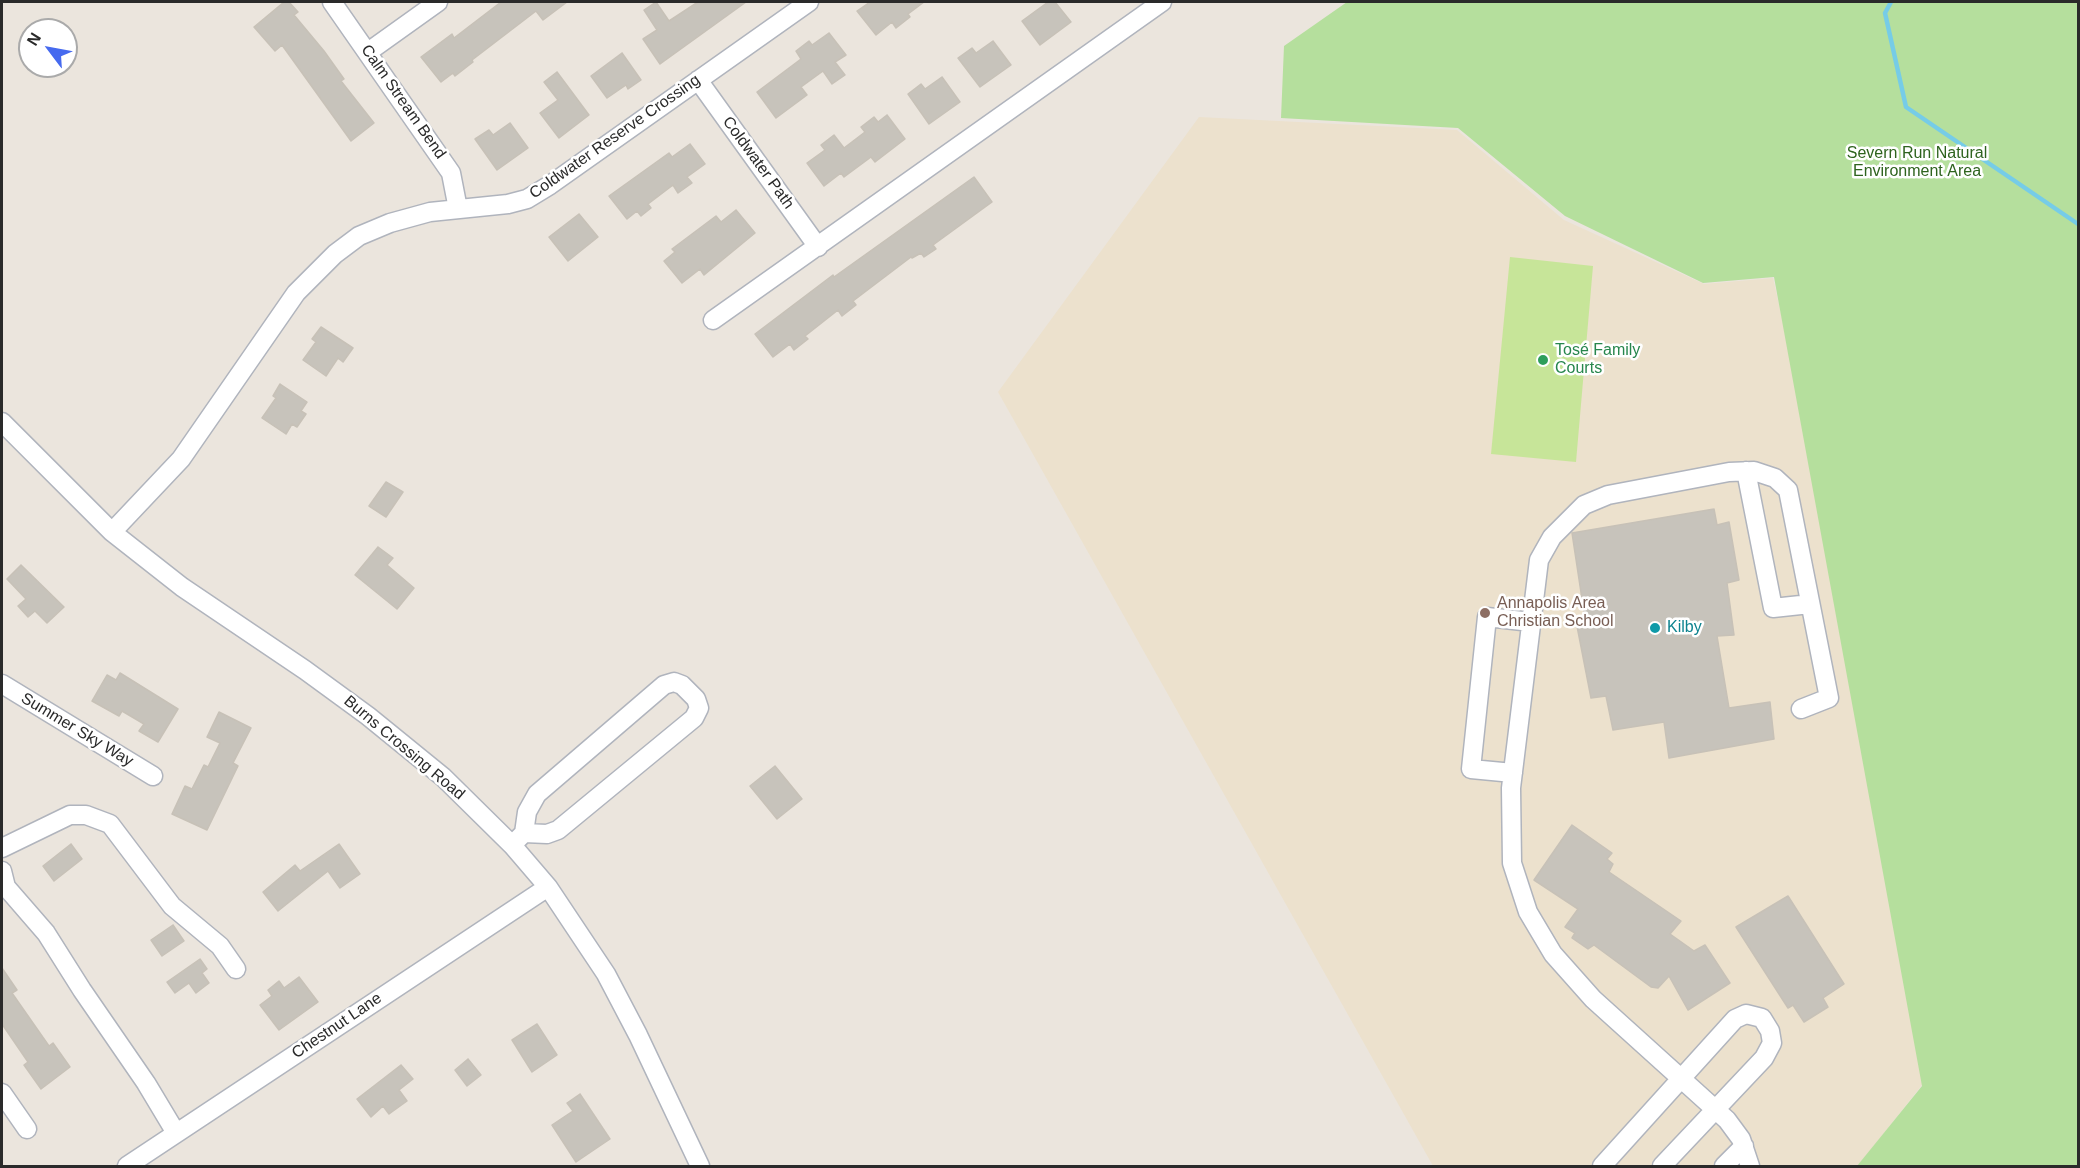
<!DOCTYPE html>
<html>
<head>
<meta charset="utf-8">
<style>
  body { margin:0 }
  #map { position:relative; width:2080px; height:1168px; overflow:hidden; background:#ebe5dd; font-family:Helvetica,sans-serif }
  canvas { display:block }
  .frame { position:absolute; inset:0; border:3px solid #2a2a2a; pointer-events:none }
  .north { position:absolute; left:18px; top:18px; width:60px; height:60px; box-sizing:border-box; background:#fff; border:2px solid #aaa; border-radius:50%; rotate:302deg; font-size:16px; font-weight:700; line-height:24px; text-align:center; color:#2a2a2a }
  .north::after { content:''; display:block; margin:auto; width:21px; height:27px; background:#466aef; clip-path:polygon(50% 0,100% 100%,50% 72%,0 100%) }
</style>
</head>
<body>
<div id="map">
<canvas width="2080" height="1168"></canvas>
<div class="frame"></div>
<div class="north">N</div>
</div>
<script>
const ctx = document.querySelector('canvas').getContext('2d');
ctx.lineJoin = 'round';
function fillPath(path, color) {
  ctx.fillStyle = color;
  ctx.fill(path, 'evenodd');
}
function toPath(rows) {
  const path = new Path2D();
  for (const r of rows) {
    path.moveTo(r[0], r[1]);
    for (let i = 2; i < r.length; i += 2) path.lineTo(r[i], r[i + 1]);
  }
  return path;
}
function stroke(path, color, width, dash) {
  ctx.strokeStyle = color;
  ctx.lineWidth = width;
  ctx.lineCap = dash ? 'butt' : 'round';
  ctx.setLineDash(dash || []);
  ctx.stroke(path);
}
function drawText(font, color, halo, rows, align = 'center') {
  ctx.font = font + ' Helvetica,sans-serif';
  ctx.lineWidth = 5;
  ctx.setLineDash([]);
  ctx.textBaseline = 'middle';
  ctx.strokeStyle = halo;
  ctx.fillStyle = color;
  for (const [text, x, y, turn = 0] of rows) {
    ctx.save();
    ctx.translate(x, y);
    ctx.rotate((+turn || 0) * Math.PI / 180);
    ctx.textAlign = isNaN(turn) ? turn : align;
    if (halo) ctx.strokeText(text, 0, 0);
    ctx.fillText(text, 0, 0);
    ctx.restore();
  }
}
const education = toPath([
  [1199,117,1457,130,1564,220,1704,284,1773,278,1948,1052,1858,1166,1433,1166,998,392]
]);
const green = toPath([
  [1347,2,2078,2,2078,1166,1857,1166,1922,1086,1774,277,1703,283,1565,216,1458,128,1281,118,1284,46]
]);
const pitch = toPath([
  [1510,257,1593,266,1576,462,1491,454]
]);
const stream = toPath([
  [1891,2,1885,13,1906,107,2078,224]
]);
const building = toPath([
  [284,2,289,2,298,12,294,15,324,51,344,79,341,81,374,123,351,141,282,45,275,51,254,27,284,2],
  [501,2,567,2,543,20,536,11,472,60,473,62,455,76,453,73,441,82,421,57,452,34,454,38,501,2],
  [656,2,669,21,698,2,746,2,660,64,643,39,657,30,644,10,656,2],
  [870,2,924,2,908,14,910,17,896,28,892,22,876,35,857,11,870,2],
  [1048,2,1055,2,1071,22,1040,45,1022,21,1048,2],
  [829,33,846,55,835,62,845,75,832,84,823,71,801,87,807,95,776,118,757,92,801,59,796,51,809,41,812,45,829,33],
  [993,41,1011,65,980,87,958,58,972,48,976,53,993,41],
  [622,53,641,80,628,89,626,85,607,98,591,76,622,53],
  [557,72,589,115,559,138,540,113,558,100,544,82,557,72],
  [942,77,960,102,929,124,908,94,921,84,925,89,942,77],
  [887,115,905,139,875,162,871,157,844,177,841,173,824,186,807,163,825,150,821,145,834,135,844,148,865,132,861,127,874,117,878,122,887,115],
  [510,123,528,148,497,170,475,139,489,130,493,135,510,123],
  [690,144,705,164,687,177,692,183,678,193,673,185,648,204,651,208,641,216,637,211,627,219,609,196,669,153,672,157,690,144],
  [974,177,992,202,933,245,936,249,924,257,921,253,912,258,911,257,853,301,856,305,842,316,838,310,805,336,808,339,794,350,790,344,773,357,755,334,833,275,834,277,974,177],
  [736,210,755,233,704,275,700,269,682,283,664,261,675,252,672,249,716,216,721,222,736,210],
  [579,214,598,237,568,261,549,237,579,214],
  [321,327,353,348,343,362,338,358,326,376,303,360,316,342,312,339,321,327],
  [280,384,307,402,301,411,306,414,297,427,292,424,286,434,262,418,276,398,273,396,280,384],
  [386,482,403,492,386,517,369,506,386,482],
  [1714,509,1717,525,1729,522,1739,580,1727,583,1734,635,1717,636,1729,708,1770,702,1774,739,1669,758,1664,722,1613,730,1606,696,1591,698,1576,621,1585,619,1572,533,1714,509],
  [378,547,393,558,387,565,414,588,397,609,355,575,378,547],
  [21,565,64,607,47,623,35,611,28,617,18,606,26,599,7,579,21,565],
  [120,673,178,709,158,742,139,731,144,724,122,711,119,716,92,701,107,675,116,680,120,673],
  [219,712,251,728,233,763,238,766,207,830,172,814,185,786,192,789,204,765,208,767,220,743,207,737,219,712],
  [775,766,802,799,777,819,750,786,775,766],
  [1572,825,1612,853,1607,859,1613,864,1609,872,1681,921,1670,934,1694,951,1705,945,1730,983,1688,1010,1669,976,1658,988,1651,987,1594,945,1588,949,1572,938,1575,933,1565,927,1578,909,1534,880,1572,825],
  [71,844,82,859,54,881,43,866,71,844],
  [339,844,360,874,340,888,328,871,278,911,263,892,295,865,300,871,339,844],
  [1788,896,1844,984,1823,998,1828,1007,1804,1022,1793,1005,1788,1008,1736,927,1788,896],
  [173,925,184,941,162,956,151,940,173,925],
  [200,959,207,969,202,973,209,983,196,993,189,983,175,993,167,982,200,959],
  [2,968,17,990,12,993,49,1046,53,1043,70,1067,41,1089,24,1065,28,1062,2,1024,2,968],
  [299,977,318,1002,279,1030,260,1005,272,996,268,990,279,981,284,988,299,977],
  [537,1024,557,1055,532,1072,512,1040,537,1024],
  [468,1059,481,1075,467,1086,455,1070,468,1059],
  [401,1065,413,1079,399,1090,407,1101,389,1114,383,1106,371,1117,357,1099,401,1065],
  [580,1094,610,1139,576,1162,552,1125,573,1111,567,1103,580,1094]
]);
const minor = toPath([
  [332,2,451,173,458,209],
  [368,52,438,2],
  [698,80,818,247],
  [713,320,1162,2],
  [2,422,112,532,182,587,305,670,368,716,443,777,512,845,548,887,606,974,638,1035,700,1166],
  [1746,471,1773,608,1810,604],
  [112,532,181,459,296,293,335,254,359,236,390,223,430,212,508,204,527,199,550,185,809,2],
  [2,684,153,776],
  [1513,773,1471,769,1487,617,1531,622],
  [512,845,524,833,527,812,537,794,664,685,674,682,682,685,696,699,699,708,694,718,558,830,547,834,524,833],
  [2,848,70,815,86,815,110,824,172,906,220,946,236,969],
  [2,871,6,887,46,933,82,990,146,1083,176,1133],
  [2,1093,27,1129],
  [127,1166,548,887],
  [1602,1166,1735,1019,1746,1014,1762,1018,1770,1031,1772,1043,1764,1058,1662,1166],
  [1724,1166,1744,1146],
  [1750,1166,1741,1139,1727,1120,1593,999,1553,954,1528,912,1512,863,1511,788,1539,560,1552,537,1584,505,1608,495,1729,472,1754,471,1775,478,1788,490,1829,698,1801,709]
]);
const markers = [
  [1543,360,6,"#2e9e5b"],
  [1485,613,6,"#8d6e63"],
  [1655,628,6,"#0f9aa8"]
];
const streetNames = [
  ["Calm Stream Bend",403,102,55],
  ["Coldwater Reserve Crossing",615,137,-35],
  ["Coldwater Path",758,163,54],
  ["Summer Sky Way",77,730,31],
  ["Burns Crossing Road",404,748,40],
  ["Chestnut Lane",337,1026,-34]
];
const parkNames = [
  ["Severn Run Natural",1917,154],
  ["Environment Area",1917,172]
];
const leisureNames = [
  ["Tosé Family",1555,351],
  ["Courts",1555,369]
];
const educationNames = [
  ["Annapolis Area",1497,604],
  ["Christian School",1497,622]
];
const cultureNames = [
  ["Kilby",1667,628]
];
fillPath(education, '#ece1cd');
fillPath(green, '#b5df9d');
fillPath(pitch, '#c7e599');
stroke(stream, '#76cce7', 4.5);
fillPath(building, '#c7c3bb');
stroke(building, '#c7c1b7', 1.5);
stroke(minor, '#b0b4bd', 21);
stroke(minor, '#fff', 18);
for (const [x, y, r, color] of markers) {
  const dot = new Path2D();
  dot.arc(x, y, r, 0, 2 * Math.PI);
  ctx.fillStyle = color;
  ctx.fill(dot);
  stroke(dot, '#fff', 2);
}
drawText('16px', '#2a2a2a', '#fff', streetNames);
drawText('16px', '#2e631e', '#fff', parkNames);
drawText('16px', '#27864d', '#fff', leisureNames, 'left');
drawText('16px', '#785e54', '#fff', educationNames, 'left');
drawText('16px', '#0d838f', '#fff', cultureNames, 'left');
</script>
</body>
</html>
